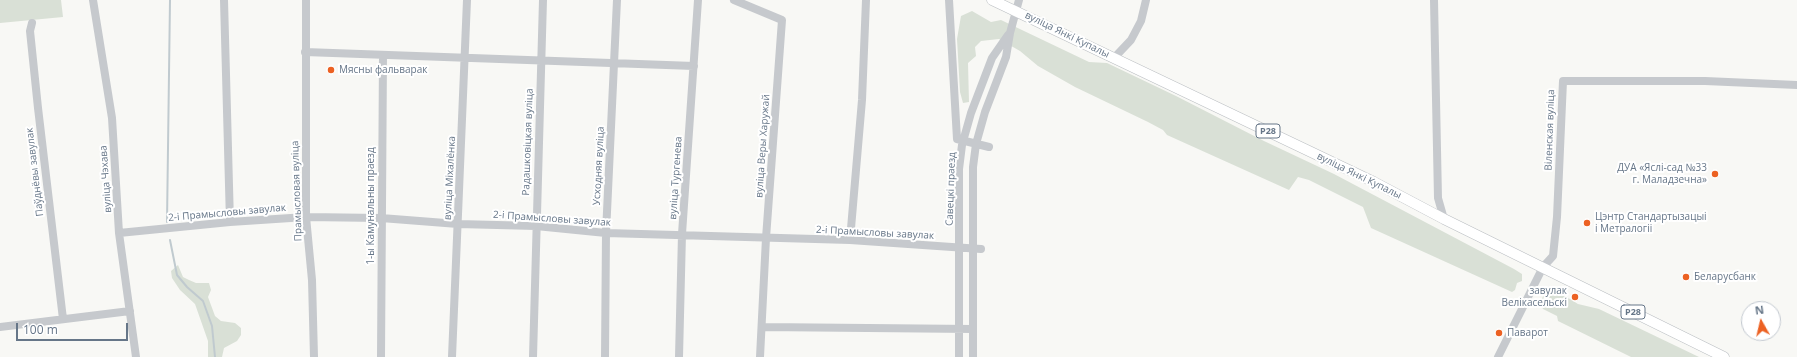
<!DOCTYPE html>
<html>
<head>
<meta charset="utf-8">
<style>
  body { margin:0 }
  #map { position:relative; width:1797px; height:357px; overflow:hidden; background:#f8f8f5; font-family:"Open Sans",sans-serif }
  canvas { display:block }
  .north { position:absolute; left:1741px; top:301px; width:40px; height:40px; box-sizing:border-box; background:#fff; border:1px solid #c2c8cf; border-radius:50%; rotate:352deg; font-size:11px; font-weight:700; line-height:16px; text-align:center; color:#667688 }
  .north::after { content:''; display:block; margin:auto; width:14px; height:18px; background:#ec6122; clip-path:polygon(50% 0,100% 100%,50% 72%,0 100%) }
  .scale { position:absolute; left:16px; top:323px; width:112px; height:18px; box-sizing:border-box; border:2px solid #667688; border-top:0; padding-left:5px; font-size:12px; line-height:14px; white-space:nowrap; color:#667688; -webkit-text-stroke:3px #fff; paint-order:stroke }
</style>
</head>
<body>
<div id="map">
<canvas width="1797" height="357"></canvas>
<div class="north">N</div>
<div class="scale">100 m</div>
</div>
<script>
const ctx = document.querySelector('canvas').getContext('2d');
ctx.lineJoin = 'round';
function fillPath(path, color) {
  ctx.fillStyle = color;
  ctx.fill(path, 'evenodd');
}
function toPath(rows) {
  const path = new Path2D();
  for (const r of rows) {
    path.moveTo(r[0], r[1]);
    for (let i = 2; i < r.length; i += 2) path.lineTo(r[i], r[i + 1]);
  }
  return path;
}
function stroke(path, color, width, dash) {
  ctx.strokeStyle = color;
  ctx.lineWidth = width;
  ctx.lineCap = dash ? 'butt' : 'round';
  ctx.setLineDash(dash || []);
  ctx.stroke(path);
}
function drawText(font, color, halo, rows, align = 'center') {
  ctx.font = font + ' "Open Sans",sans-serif';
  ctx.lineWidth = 4;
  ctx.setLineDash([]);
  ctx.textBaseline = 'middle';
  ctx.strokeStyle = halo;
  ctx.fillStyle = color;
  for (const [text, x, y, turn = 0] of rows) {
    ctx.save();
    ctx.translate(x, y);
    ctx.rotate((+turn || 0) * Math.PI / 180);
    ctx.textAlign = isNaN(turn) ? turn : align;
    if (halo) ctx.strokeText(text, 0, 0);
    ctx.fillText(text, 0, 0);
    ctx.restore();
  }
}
const green = toPath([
  [0,0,61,0,63,17,0,23],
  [972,11,991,22,1001,20,1089,62,1107,63,1176,96,1264,141,1334,174,1514,269,1522,274,1522,281,1517,283,1515,290,1512,292,1371,228,1363,207,1309,180,1298,177,1289,190,1167,135,1163,130,1148,122,1075,87,1038,66,1020,51,999,39,981,41,975,47,976,56,968,63,969,102,963,103,960,92,957,39,961,16],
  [178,265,183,277,189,280,196,283,209,283,211,290,208,297,215,316,221,321,235,323,241,328,241,335,237,341,224,348,222,357,208,357,208,341,195,304,180,290,172,278,171,271],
  [1549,286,1578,304,1599,309,1699,357,1631,357,1558,321,1557,316,1543,309,1540,303,1546,290]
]);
const stream = toPath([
  [167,222,170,0],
  [170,240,177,275,187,287,203,301,212,326,215,357]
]);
const minor = toPath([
  [93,0,112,118,119,233,136,357],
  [224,0,230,222],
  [306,0,306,217,312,280,314,357],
  [734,0,782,20,766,238,760,357],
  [949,0,957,139,989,147],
  [1434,0,1438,198,1444,219],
  [32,23,30,31,38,108,63,319],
  [305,52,694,66],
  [1114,58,1131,40,1141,21,1146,0],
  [119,233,230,222,306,217,381,218,458,224,536,226,606,233,850,240,981,249],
  [850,240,862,100,866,0],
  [0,327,130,311],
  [762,327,973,329],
  [381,357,383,55],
  [452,357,467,0],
  [533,357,543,0],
  [605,357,606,233,617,0],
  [679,357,682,234,698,0],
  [959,357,959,169,962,145,971,113,992,58,1008,35],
  [973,357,973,167,976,144,985,112,1006,57,1010,33,1019,0],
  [1498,357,1543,267,1553,256,1557,217,1563,81,1705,81,1797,85]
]);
const major = toPath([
  [992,0,1374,182,1444,219,1724,357]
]);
const markers = [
  [331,70,4,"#ec6122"],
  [1715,174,4,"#ec6122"],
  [1587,223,4,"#ec6122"],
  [1686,277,4,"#ec6122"],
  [1575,297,4,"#ec6122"],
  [1499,333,4,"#ec6122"]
];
const shields = [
  [1268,131,24],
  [1633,312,24]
];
const shieldNames = [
  ["Р28",1268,131],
  ["Р28",1633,312]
];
const streetNames = [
  ["вуліца Янкі Купалы",1067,35,26],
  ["Віленская вуліца",1550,130,-88],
  ["Радашковіцкая вуліца",528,142,-88],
  ["вуліца Веры Харужай",763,146,-86],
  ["Усходняя вуліца",599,166,-87],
  ["Паўднёвы завулак",35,172,-97],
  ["вуліца Янкі Купалы",1359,176,26],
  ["вуліца Міхалёнка",450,178,-87],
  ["вуліца Тургенева",676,178,-86],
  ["вуліца Чэхава",106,179,-94],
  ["Савецкі праезд",951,189,-88],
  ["Прамысловая вуліца",297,191,-92],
  ["1-ы Камунальны праезд",371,206,-90],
  ["2-і Прамысловы завулак",227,213,-5],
  ["2-і Прамысловы завулак",552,219,4],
  ["2-і Прамысловы завулак",875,233,3]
];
const poiNames = [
  ["Мясны фальварак",339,70],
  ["ДУА «Яслі-сад №33",1707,168,"right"],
  ["г. Маладзечна»",1707,180,"right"],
  ["Цэнтр Стандартызацыі",1595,217],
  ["і Метралогіі",1595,229],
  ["Беларусбанк",1694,277],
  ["завулак",1567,291,"right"],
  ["Велікасельскі",1567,303,"right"],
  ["Паварот",1507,333]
];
fillPath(green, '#d9e0d6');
stroke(stream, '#c0cacf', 2);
stroke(major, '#b9bdc1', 11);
stroke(minor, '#c6c9cd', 8);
stroke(major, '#fff', 10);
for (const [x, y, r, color] of markers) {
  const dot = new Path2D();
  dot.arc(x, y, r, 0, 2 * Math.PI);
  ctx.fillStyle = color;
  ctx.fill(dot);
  stroke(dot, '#fff', 1.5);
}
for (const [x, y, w] of shields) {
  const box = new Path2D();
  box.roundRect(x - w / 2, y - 7, w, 14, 3);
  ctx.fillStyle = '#fff';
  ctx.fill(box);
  stroke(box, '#667688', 1);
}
drawText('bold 9px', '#667688', null, shieldNames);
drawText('10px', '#667688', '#fff', streetNames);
drawText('10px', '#667688', '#fff', poiNames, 'left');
</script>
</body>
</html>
